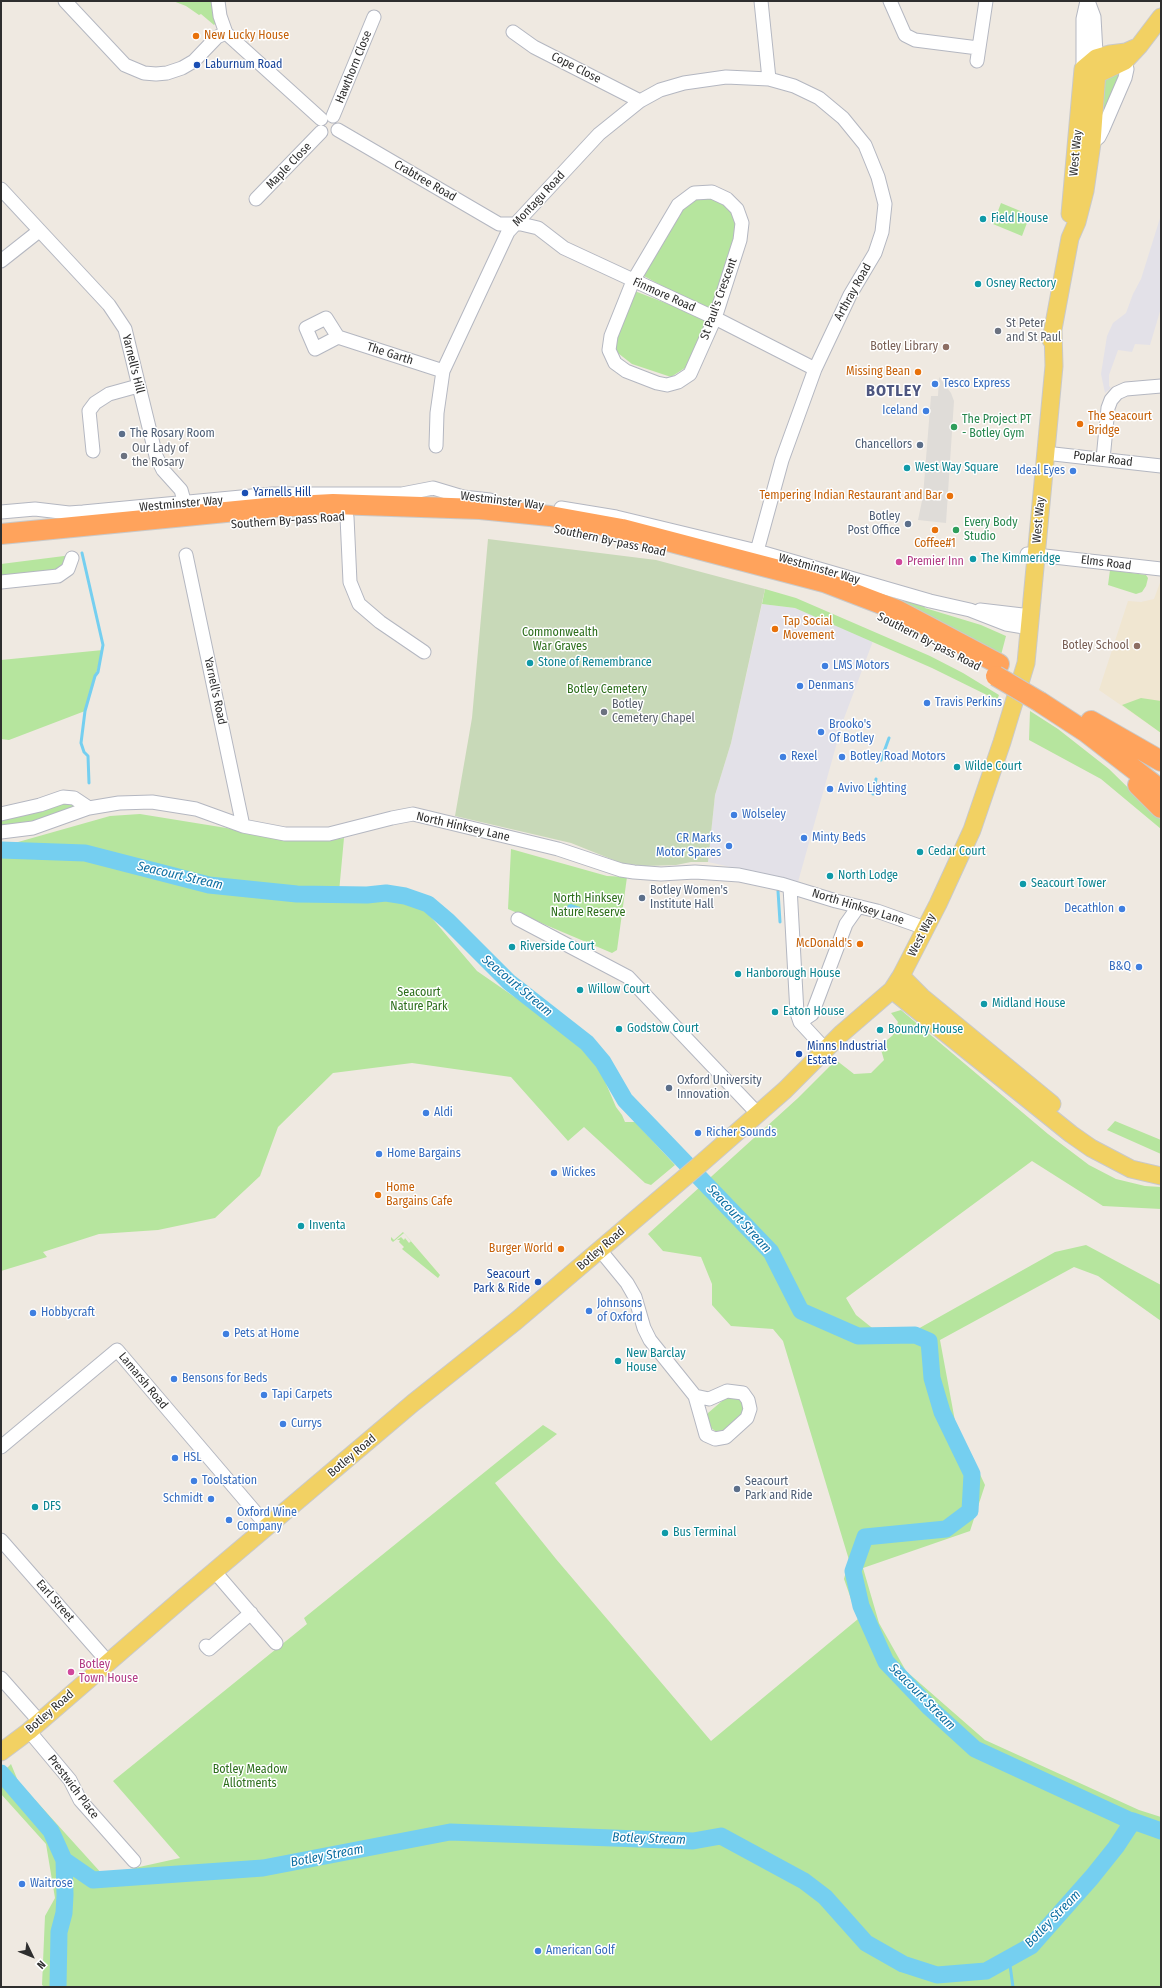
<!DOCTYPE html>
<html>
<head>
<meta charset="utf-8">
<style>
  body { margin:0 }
  #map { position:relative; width:1162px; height:1988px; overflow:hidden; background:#efe9e1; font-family:"Fira Sans Condensed",sans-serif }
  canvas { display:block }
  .frame { position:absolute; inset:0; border:2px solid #2e2e2e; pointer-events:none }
  .north { position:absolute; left:12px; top:1936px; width:40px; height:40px; -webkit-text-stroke:3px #fff; paint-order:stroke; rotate:133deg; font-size:11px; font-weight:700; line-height:16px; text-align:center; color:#2e2e2e }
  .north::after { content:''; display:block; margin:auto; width:14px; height:18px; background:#2e2e2e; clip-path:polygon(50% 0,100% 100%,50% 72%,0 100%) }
</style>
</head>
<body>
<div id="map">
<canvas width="1162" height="1988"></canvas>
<div class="frame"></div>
<div class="north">N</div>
</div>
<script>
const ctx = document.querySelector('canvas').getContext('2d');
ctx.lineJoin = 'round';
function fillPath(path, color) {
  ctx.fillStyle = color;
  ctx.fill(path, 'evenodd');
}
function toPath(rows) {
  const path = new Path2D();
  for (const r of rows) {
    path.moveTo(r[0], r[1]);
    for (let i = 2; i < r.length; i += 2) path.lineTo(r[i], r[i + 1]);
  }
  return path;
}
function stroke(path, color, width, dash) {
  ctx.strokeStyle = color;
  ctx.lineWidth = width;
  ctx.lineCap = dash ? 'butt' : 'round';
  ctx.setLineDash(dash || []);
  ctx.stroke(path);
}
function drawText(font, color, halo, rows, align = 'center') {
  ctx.font = font + ' "Fira Sans Condensed",sans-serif';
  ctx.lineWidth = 3;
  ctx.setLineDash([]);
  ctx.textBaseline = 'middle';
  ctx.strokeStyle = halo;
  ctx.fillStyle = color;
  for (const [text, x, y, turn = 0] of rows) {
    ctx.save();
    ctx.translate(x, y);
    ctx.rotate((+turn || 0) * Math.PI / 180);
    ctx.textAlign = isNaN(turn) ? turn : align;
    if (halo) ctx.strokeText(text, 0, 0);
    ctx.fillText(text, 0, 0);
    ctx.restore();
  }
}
const industrial = toPath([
  [1161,215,1161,308,1150,345,1135,344,1132,352,1118,350,1109,375,1109,386,1111,388,1105,393,1101,374,1107,336,1113,323,1126,313,1133,294,1141,279],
  [762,604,795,608,873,641,843,721,798,882,708,862,715,795,731,743]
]);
const education = toPath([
  [1161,580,1161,733,1099,690,1128,601,1141,602,1154,599]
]);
const green = toPath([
  [173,1,214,1,218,21,214,25,201,14,199,15,186,6],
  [1122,70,1102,124,1105,81,1108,77],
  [706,195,726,201,740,220,711,309,679,295,642,275,681,205],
  [1001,203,1030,215,1022,236,993,224],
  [632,290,707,319,691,364,671,377,632,364,614,350],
  [72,555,66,568,51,573,1,580,1,564],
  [1110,570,1146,575,1148,578,1146,586,1142,592,1136,594,1108,585],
  [836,580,924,605,925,608,981,625,1006,636,1001,655],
  [765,589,796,598,930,656,963,673,999,695,997,700,932,668,795,608,762,604],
  [103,650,85,711,9,740,1,739,1,660],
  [1141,698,1161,701,1161,733,1122,705],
  [1030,711,1058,729,1109,769,1161,820,1161,829,1101,779,1029,740],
  [63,797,89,808,1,832,1,814],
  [140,814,288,838,332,840,344,838,339,892,293,890,190,877,81,846,64,849,11,844,110,816],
  [511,849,607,876,627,877,617,950,612,953,508,909],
  [1,850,85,853,209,885,297,894,367,895,367,900,383,897,402,900,425,910,477,971,571,1036,595,1058,616,1107,622,1115,625,1122,635,1122,675,1165,651,1185,645,1183,584,1127,568,1141,511,1077,412,1063,333,1073,278,1127,260,1176,215,1218,158,1230,99,1234,43,1252,47,1257,1,1271],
  [901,1010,1048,1134,1089,1165,1116,1179,1145,1186,1161,1187,1161,1209,1103,1206,1032,1161,846,1298,856,1315,876,1331,916,1330,1055,1252,1086,1245,1161,1285,1161,1321,1098,1276,1074,1267,940,1340,955,1421,985,1485,970,1531,863,1568,879,1623,906,1671,985,1740,1139,1810,1161,1817,1161,1987,45,1987,42,1985,45,1916,55,1898,46,1844,1,1794,1,1774,11,1764,18,1781,103,1875,180,1858,113,1781,307,1624,304,1618,543,1425,557,1434,495,1483,556,1559,711,1741,858,1619,844,1579,849,1560,783,1341,773,1329,731,1326,712,1305,712,1284,701,1257,663,1251,648,1234,798,1098,836,1060,854,1074,871,1073,884,1060,880,1046,893,1035,898,1022,891,1013],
  [1115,1121,1161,1140,1161,1154,1107,1130],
  [403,1232,440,1275,438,1278,402,1249,404,1247,399,1242,400,1240,397,1240,401,1237,404,1240,405,1238,409,1243,411,1241,404,1233,393,1242,391,1240,391,1237,394,1240],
  [729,1395,743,1399,744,1413,724,1431,715,1431,709,1426,707,1417,708,1413]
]);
const cemetery = toPath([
  [488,539,656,560,765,589,731,743,715,795,708,862,691,862,676,865,645,866,621,863,571,843,455,816,472,718]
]);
const plaza = toPath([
  [939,377,951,393,954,401,946,523,918,520,923,496,931,396,938,396]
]);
const water = toPath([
  [571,904,580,907,585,911,583,915,570,912,566,909,568,905]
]);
const stream = toPath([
  [82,553,103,645,98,672,95,676,85,711,81,743,84,752,88,756,89,783],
  [881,760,889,738],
  [873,794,876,779],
  [778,891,780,922],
  [1009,1958,1013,1987]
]);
const river = toPath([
  [1,850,85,853,209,885,297,894,367,895,386,893,405,896,428,904,448,921,509,982,587,1043,603,1062,625,1100,771,1252,801,1311,858,1336,915,1335,929,1341,932,1378,942,1412,972,1474,970,1511,946,1529,865,1537,853,1571,861,1606,886,1662,930,1708,975,1749,1131,1821,1133,1821,1161,1831],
  [1,1773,51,1831,64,1860,65,1895,64,1913,59,1932,58,1987],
  [64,1860,93,1880,263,1868,450,1832,693,1841,721,1836,804,1881,825,1897,866,1943,903,1964,937,1975,986,1971,1031,1946,1092,1877,1116,1847,1133,1821]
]);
const minor = toPath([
  [65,1,125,65,144,73,156,74,167,73,182,68,194,61,217,37,226,33],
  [218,1,220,16,226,33,321,119],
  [761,1,769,79],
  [890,1,905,35,915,40,978,48],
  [1087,1,1083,19,1083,69,1097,71,1094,17,1088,1],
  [513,32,534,47,640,101],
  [977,61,986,1],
  [333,116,374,17],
  [338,130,499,224,521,224,538,228,564,248,715,318,815,369],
  [1092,143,1099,137,1103,129,1125,78,1127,69,1125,61],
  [1,189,109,305,125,329,156,456,163,470,181,490,185,504],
  [712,192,727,199,737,209,742,223,740,240,715,318,690,374,678,382,667,385,657,383,626,371,615,363,609,350,611,336,633,281,678,205,694,193,712,192],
  [256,199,321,132],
  [1,261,39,231],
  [338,337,315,349,306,328,326,318,338,337,443,371],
  [436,446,437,413,443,371,508,232,599,134,640,101,660,90,684,83,726,77,769,79,794,86,819,98,843,118,865,145,878,177,885,204,882,232,875,253,850,295,815,369,782,460,757,551],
  [93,451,89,411,95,403,109,394,138,386],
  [1045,453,1161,466],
  [1103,459,1108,408,1111,400,1117,393,1126,389,1161,386],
  [561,508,616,517,757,551,930,601,970,610,1006,624,1030,628],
  [1,512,35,509,69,513,83,512,273,494,402,494,433,488,463,497,490,500],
  [347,517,350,582,359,604,380,622,424,652],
  [1027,554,1161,569],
  [186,555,243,826],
  [1,582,58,576,68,569,72,558],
  [980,610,1031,616],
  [1,814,40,805,63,797,74,798,89,808],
  [1,832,33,828,89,808,119,803,152,802,196,809,243,826,285,834,329,834,392,818,413,814,558,849,621,870,634,872,661,874,695,872,739,875,781,884,836,901,877,911,925,928],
  [790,887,797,1013,800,1022,825,1049],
  [518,919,628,977,758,1114],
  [800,1022,812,1014,846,924,858,907],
  [600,1250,627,1283,635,1297,644,1328,650,1340,695,1396,706,1435,715,1439,726,1437,747,1418,750,1409,748,1400,743,1393,727,1391,709,1399,695,1396],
  [1,1447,117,1350,268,1527],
  [1,1540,108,1662],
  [215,1572,276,1643],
  [206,1646,209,1649,251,1613],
  [1,1678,40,1722],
  [29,1731,70,1780,80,1800,134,1861]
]);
const major = toPath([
  [1070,214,1083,69,1096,58,1110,54,1126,52,1135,48],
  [1051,340,1070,238,1077,222,1085,191,1092,143,1097,71,1102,72,1125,61,1139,46,1161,17],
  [901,976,922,997,1052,1104],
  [892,990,1071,1134,1091,1148,1131,1169,1161,1176],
  [1,1752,29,1731,184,1597,413,1403,516,1321,704,1161,785,1090,841,1034,892,990,901,976,938,904,972,830,1002,742,1026,663,1054,366,1053,330]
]);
const highway = toPath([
  [1,534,277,507,333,504,480,509,550,516,622,529,824,582,897,610,999,664],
  [1040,702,1086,732,1161,790],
  [1091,721,1161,761],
  [1138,785,1161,808]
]);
const highwayBridge = toPath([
  [996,676,1040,702]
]);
const markers = [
  [196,36,4,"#e8710a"],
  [197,65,4,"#1a4fb4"],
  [983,219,4,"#0f9aa8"],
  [978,284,4,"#0f9aa8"],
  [998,331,4,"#6b7280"],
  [946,347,4,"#8d6e63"],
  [918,372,4,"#e8710a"],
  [935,384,4,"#3f7fe0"],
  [926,411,4,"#3f7fe0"],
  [1080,424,4,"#e8710a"],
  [954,427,4,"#2e9e5b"],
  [122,434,4,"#5c6f8a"],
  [920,445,4,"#5c6f8a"],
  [124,456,4,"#6b7280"],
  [907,468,4,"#0f9aa8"],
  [1073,471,4,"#3f7fe0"],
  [245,493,4,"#1a4fb4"],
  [950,496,4,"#e8710a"],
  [908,524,4,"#5c6f8a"],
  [935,530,4,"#e8710a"],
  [956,530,4,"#2e9e5b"],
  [973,559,4,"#0f9aa8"],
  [899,562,4,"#d1479c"],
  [775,629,4,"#e8710a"],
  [1137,646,4,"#8d6e63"],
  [530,663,4,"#0f9aa8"],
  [825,666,4,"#3f7fe0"],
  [800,686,4,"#3f7fe0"],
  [927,703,4,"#3f7fe0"],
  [604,712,4,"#6b7280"],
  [821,732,4,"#3f7fe0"],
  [783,757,4,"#3f7fe0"],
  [842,757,4,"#3f7fe0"],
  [957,767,4,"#0f9aa8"],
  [830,789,4,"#3f7fe0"],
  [734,815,4,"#3f7fe0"],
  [804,838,4,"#3f7fe0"],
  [729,846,4,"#3f7fe0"],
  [920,852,4,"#0f9aa8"],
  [830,876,4,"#0f9aa8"],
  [1023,884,4,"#0f9aa8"],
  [642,898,4,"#5c6f8a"],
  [1122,909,4,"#3f7fe0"],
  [860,944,4,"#e8710a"],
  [512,947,4,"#0f9aa8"],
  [1139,967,4,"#3f7fe0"],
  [738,974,4,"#0f9aa8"],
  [580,990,4,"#0f9aa8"],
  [984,1004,4,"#0f9aa8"],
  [775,1012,4,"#0f9aa8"],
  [619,1029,4,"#0f9aa8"],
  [880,1030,4,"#0f9aa8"],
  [799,1054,4,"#1a4fb4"],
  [669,1088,4,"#5c6f8a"],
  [426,1113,4,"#3f7fe0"],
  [698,1133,4,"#3f7fe0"],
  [379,1154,4,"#3f7fe0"],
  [554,1173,4,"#3f7fe0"],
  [378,1195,4,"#e8710a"],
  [301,1226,4,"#0f9aa8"],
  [561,1249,4,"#e8710a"],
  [538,1282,4,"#1a4fb4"],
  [589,1311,4,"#3f7fe0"],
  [33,1313,4,"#3f7fe0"],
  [226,1334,4,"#3f7fe0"],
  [618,1361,4,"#0f9aa8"],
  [174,1379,4,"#3f7fe0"],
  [264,1395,4,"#3f7fe0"],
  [283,1424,4,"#3f7fe0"],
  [175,1458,4,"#3f7fe0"],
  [194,1481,4,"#3f7fe0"],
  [737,1489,4,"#5c6f8a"],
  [211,1499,4,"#3f7fe0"],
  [35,1507,4,"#0f9aa8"],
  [229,1520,4,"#3f7fe0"],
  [665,1533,4,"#0f9aa8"],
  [71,1672,4,"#d1479c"],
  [22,1884,4,"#3f7fe0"],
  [538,1951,4,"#3f7fe0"]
];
const foodNames = [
  ["New Lucky House",204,36],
  ["Missing Bean",910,372,"right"],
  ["The Seacourt",1088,417],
  ["Bridge",1088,431],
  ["Tempering Indian Restaurant and Bar",942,496,"right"],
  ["Coffee#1",935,544,"center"],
  ["Tap Social",783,622],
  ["Movement",783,636],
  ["McDonald's",852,944,"right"],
  ["Home",386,1188],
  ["Bargains Cafe",386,1202],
  ["Burger World",553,1249,"right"]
];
const transitNames = [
  ["Laburnum Road",205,65],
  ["Yarnells Hill",253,493],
  ["Minns Industrial",807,1047],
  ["Estate",807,1061],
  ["Seacourt",530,1275,"right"],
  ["Park & Ride",530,1289,"right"]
];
const streetNames = [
  ["Hawthorn Close",354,67,-68],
  ["Cope Close",576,68,27],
  ["West Way",1076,153,-85],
  ["Maple Close",289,166,-46],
  ["Crabtree Road",425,181,30],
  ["Montagu Road",539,199,-47],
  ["Arthray Road",853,292,-61],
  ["Finmore Road",664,295,24],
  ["St Paul's Crescent",719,299,-70],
  ["The Garth",390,354,18],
  ["Yarnell's Hill",133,364,76],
  ["Poplar Road",1103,459,7],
  ["Westminster Way",502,501,7],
  ["Westminster Way",181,504,-5],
  ["West Way",1039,520,-85],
  ["Southern By-pass Road",288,521,-4],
  ["Southern By-pass Road",610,541,12],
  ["Elms Road",1106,563,7],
  ["Westminster Way",819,569,16],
  ["Southern By-pass Road",929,642,27],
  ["Yarnell's Road",215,691,78],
  ["North Hinksey Lane",463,827,13],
  ["North Hinksey Lane",858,907,17],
  ["West Way",922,935,-63],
  ["Botley Road",601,1249,-41],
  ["Lamarsh Road",143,1381,50],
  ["Botley Road",352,1456,-40],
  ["Earl Street",55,1601,49],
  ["Botley Road",50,1712,-41],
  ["Prestwich Place",73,1787,53]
];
const cultureNames = [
  ["Field House",991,219],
  ["Osney Rectory",986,284],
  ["West Way Square",915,468],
  ["The Kimmeridge",981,559],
  ["Stone of Remembrance",538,663],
  ["Wilde Court",965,767],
  ["Cedar Court",928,852],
  ["North Lodge",838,876],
  ["Seacourt Tower",1031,884],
  ["Riverside Court",520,947],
  ["Hanborough House",746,974],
  ["Willow Court",588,990],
  ["Midland House",992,1004],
  ["Eaton House",783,1012],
  ["Godstow Court",627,1029],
  ["Boundry House",888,1030],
  ["Inventa",309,1226],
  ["New Barclay",626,1354],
  ["House",626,1368],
  ["DFS",43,1507],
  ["Bus Terminal",673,1533]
];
const worshipNames = [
  ["St Peter",1006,324],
  ["and St Paul",1006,338],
  ["Our Lady of",132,449],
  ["the Rosary",132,463],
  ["Botley",612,705],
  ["Cemetery Chapel",612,719]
];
const educationNames = [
  ["Botley Library",938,347],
  ["Botley School",1129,646]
];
const shopNames = [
  ["Tesco Express",943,384],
  ["Iceland",918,411,"right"],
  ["Ideal Eyes",1065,471,"right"],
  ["LMS Motors",833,666],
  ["Denmans",808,686],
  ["Travis Perkins",935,703],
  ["Brooko's",829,725],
  ["Of Botley",829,739],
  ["Rexel",791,757],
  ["Botley Road Motors",850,757],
  ["Avivo Lighting",838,789],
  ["Wolseley",742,815],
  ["Minty Beds",812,838],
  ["CR Marks",721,839,"right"],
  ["Motor Spares",721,853,"right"],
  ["Decathlon",1114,909,"right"],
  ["B&Q",1131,967,"right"],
  ["Aldi",434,1113],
  ["Richer Sounds",706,1133],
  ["Home Bargains",387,1154],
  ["Wickes",562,1173],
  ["Johnsons",597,1304],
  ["of Oxford",597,1318],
  ["Hobbycraft",41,1313],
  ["Pets at Home",234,1334],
  ["Bensons for Beds",182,1379],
  ["Tapi Carpets",272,1395],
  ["Currys",291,1424],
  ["HSL",183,1458],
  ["Toolstation",202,1481],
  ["Schmidt",203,1499,"right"],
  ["Oxford Wine",237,1513],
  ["Company",237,1527],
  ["Waitrose",30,1884],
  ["American Golf",546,1951]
];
const leisureNames = [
  ["The Project PT",962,420],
  ["- Botley Gym",962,434],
  ["Every Body",964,523],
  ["Studio",964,537]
];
const serviceNames = [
  ["The Rosary Room",130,434],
  ["Chancellors",912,445,"right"],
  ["Botley",900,517,"right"],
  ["Post Office",900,531,"right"],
  ["Botley Women's",650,891],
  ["Institute Hall",650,905],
  ["Oxford University",677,1081],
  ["Innovation",677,1095],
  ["Seacourt",745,1482],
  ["Park and Ride",745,1496]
];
const hotelNames = [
  ["Premier Inn",907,562],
  ["Botley",79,1665],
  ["Town House",79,1679]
];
const parkNames = [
  ["Commonwealth",560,633],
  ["War Graves",560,647],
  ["Botley Cemetery",607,690],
  ["North Hinksey",588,899],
  ["Nature Reserve",588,913],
  ["Seacourt",419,993],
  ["Nature Park",419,1007],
  ["Botley Meadow",250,1770],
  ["Allotments",250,1784]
];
const waterNames = [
  ["Seacourt Stream",180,876,13],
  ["Seacourt Stream",517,986,40],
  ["Seacourt Stream",739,1219,47],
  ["Seacourt Stream",922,1697,45],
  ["Botley Stream",649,1839,2],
  ["Botley Stream",327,1856,-11],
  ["Botley Stream",1053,1919,-46]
];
const districtNames = [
  ["BOTLEY",894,392]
];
fillPath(industrial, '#e3e1e8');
fillPath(education, '#f0e6d1');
fillPath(green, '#b6e59e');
fillPath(cemetery, '#c8d9b8');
fillPath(plaza, '#dfdcd8');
fillPath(water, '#75cff0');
stroke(stream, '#75cff0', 3);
stroke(river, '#75cff0', 17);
stroke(minor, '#b4b7c1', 15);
stroke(major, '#c9c9c9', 19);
stroke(highway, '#c9c9c9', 22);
stroke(minor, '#fff', 13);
stroke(major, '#f2d163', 17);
stroke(highway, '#ffa35c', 20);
stroke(highwayBridge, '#c9c9c9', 22, []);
stroke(highwayBridge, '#ffa35c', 20);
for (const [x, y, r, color] of markers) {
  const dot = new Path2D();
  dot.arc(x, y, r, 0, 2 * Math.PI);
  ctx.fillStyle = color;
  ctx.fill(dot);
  stroke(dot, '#fff', 1.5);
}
drawText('12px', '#c56008', '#fff', foodNames, 'left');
drawText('12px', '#164399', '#fff', transitNames, 'left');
drawText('12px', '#2e2e2e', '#fff', streetNames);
drawText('12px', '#0d838f', '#fff', cultureNames, 'left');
drawText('12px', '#5b616d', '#fff', worshipNames, 'left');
drawText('12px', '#785e54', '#fff', educationNames, 'right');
drawText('12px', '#366cbe', '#fff', shopNames, 'left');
drawText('12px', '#27864d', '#fff', leisureNames, 'left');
drawText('12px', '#4e5e75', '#fff', serviceNames, 'left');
drawText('12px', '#b23c85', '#fff', hotelNames, 'left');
drawText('12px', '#2c6e1b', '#fff', parkNames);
drawText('italic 13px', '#0d6fa3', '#fff', waterNames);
ctx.letterSpacing = '1px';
drawText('bold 16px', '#4d5680', '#fff', districtNames);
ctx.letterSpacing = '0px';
</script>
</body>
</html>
